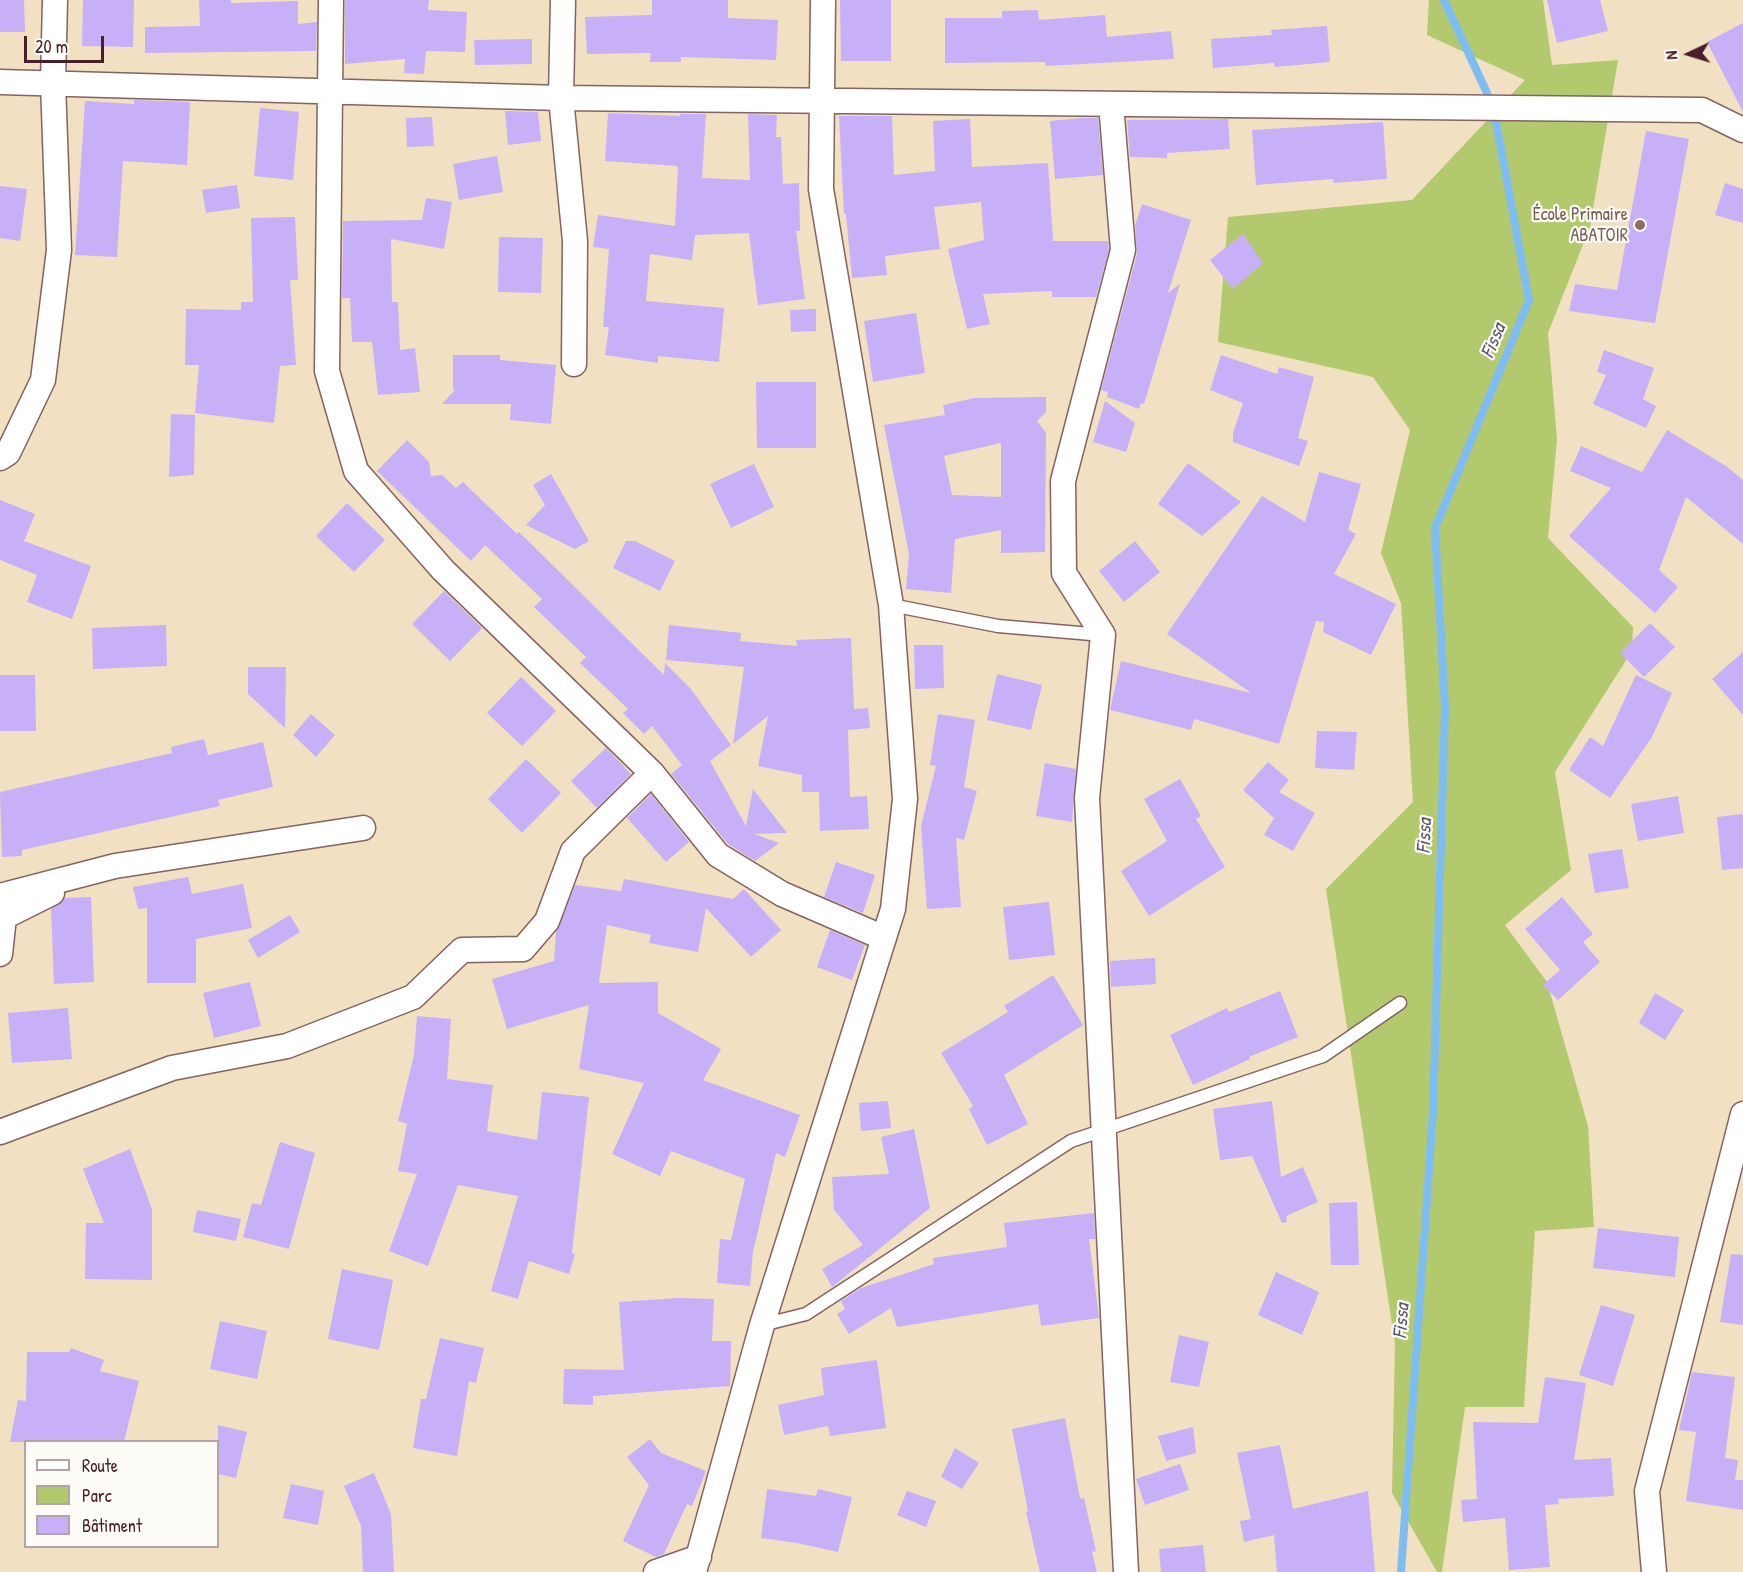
<!DOCTYPE html>
<html>
<head>
<meta charset="utf-8">
<style>
  body { margin:0 }
  #map { position:relative; width:1743px; height:1572px; overflow:hidden; background:#f1e0c2; font-family:"Patrick Hand",sans-serif }
  canvas { display:block }
  .legend { position:absolute; left:24px; top:1440px; width:195px; height:108px; box-sizing:border-box; background:#fdfcf7; border:2px solid #b5a4a5; margin:0; padding:8px 10px; list-style:none; font-size:18px; color:#4a1f2b }
  .legend li { display:flex; align-items:center; gap:12px; height:30px }
  .legend b { width:30px; border:2px solid #b5a4a5 }
  .north { position:absolute; left:1659px; top:24px; width:60px; height:60px; -webkit-text-stroke:4px #fdfcf7; paint-order:stroke; rotate:266deg; font-size:16px; font-weight:700; line-height:24px; text-align:center; color:#4a1f2b }
  .north::after { content:''; display:block; margin:auto; width:21px; height:27px; background:#4a1f2b; clip-path:polygon(50% 0,100% 100%,50% 72%,0 100%) }
  .scale { position:absolute; left:24px; top:36px; width:80px; height:27px; box-sizing:border-box; border:3px solid #4a1f2b; border-top:0; padding-left:8px; font-size:18px; line-height:21px; white-space:nowrap; color:#4a1f2b; -webkit-text-stroke:4px #fdfcf7; paint-order:stroke }
</style>
</head>
<body>
<div id="map">
<canvas width="1743" height="1572"></canvas>
<ul class="legend">
<li><b style="height:8px;background:#fff"></b>Route</li>
<li><b style="height:16px;background:#b3c96e"></b>Parc</li>
<li><b style="height:16px;background:#c8b0f9"></b>Bâtiment</li>
</ul>
<div class="north">N</div>
<div class="scale">20 m</div>
</div>
<script>
const ctx = document.querySelector('canvas').getContext('2d');
ctx.lineJoin = 'round';
function fillPath(path, color) {
  ctx.fillStyle = color;
  ctx.fill(path, 'evenodd');
}
function toPath(rows) {
  const path = new Path2D();
  for (const r of rows) {
    path.moveTo(r[0], r[1]);
    for (let i = 2; i < r.length; i += 2) path.lineTo(r[i], r[i + 1]);
  }
  return path;
}
function stroke(path, color, width, dash) {
  ctx.strokeStyle = color;
  ctx.lineWidth = width;
  ctx.lineCap = dash ? 'butt' : 'round';
  ctx.setLineDash(dash || []);
  ctx.stroke(path);
}
function drawText(font, color, halo, rows, align = 'center') {
  ctx.font = font + ' "Patrick Hand",sans-serif';
  ctx.lineWidth = 4.5;
  ctx.setLineDash([]);
  ctx.textBaseline = 'middle';
  ctx.strokeStyle = halo;
  ctx.fillStyle = color;
  for (const [text, x, y, turn = 0] of rows) {
    ctx.save();
    ctx.translate(x, y);
    ctx.rotate((+turn || 0) * Math.PI / 180);
    ctx.textAlign = isNaN(turn) ? turn : align;
    if (halo) ctx.strokeText(text, 0, 0);
    ctx.fillText(text, 0, 0);
    ctx.restore();
  }
}
const green = toPath([
  [1429,0,1543,0,1552,65,1618,60,1590,227,1548,333,1557,439,1548,538,1633,627,1632,651,1555,772,1571,870,1505,925,1547,982,1588,1126,1594,1227,1535,1231,1524,1407,1465,1407,1442,1572,1437,1572,1392,1493,1395,1344,1326,889,1413,802,1401,603,1381,553,1410,430,1373,377,1218,342,1228,217,1412,200,1525,80,1427,35]
]);
const stream = toPath([
  [1444,0,1487,93],
  [1401,1572,1433,1112,1445,708,1435,528,1529,300,1496,122]
]);
const building = toPath([
  [0,0,24,0,25,32,0,32],
  [83,0,134,0,133,47,82,46],
  [199,0,231,0,231,3,298,1,298,24,317,22,316,51,145,53,145,27,200,26],
  [345,0,429,0,428,10,467,12,465,52,426,51,424,74,404,73,405,59,345,64],
  [652,0,728,0,728,18,778,20,776,60,681,57,681,62,650,62,651,53,587,54,585,17,652,15],
  [840,0,891,0,891,61,841,61],
  [1547,0,1600,0,1608,31,1557,43],
  [1038,10,1039,20,1105,15,1107,37,1171,31,1174,59,1046,66,1045,62,945,63,945,18,1002,18,1002,11],
  [1743,23,1743,112,1707,42],
  [1327,26,1330,62,1275,67,1274,63,1213,68,1211,39,1272,35,1271,30],
  [532,39,532,64,475,65,474,40],
  [134,100,190,102,187,165,123,161,117,257,75,255,85,101,134,104],
  [260,108,299,112,293,180,254,176],
  [505,111,538,112,541,141,508,145],
  [608,113,680,116,680,114,706,114,702,178,750,180,748,114,777,115,776,137,781,137,783,184,799,183,800,231,796,231,805,299,758,305,749,233,695,235,692,260,650,254,646,301,724,308,719,362,658,356,658,363,605,355,609,327,603,327,609,249,593,247,598,215,675,226,678,169,677,166,605,161],
  [839,116,892,116,894,175,935,171,933,121,970,119,972,167,1048,163,1053,241,1108,241,1109,249,1096,297,1052,297,1052,291,983,294,990,324,967,329,948,249,984,240,981,202,934,207,940,249,885,256,887,275,852,278,846,214,844,214],
  [432,117,434,146,407,147,406,118],
  [1082,118,1098,118,1103,175,1055,179,1050,121],
  [1228,119,1230,149,1167,153,1167,158,1130,157,1127,120],
  [1383,122,1387,179,1334,183,1333,179,1256,185,1252,130],
  [1646,131,1689,139,1655,323,1569,311,1575,284,1617,290],
  [497,156,503,192,459,200,453,164],
  [1725,183,1743,189,1743,223,1715,215],
  [237,185,240,208,206,213,202,190],
  [0,186,27,189,20,241,0,238],
  [426,198,452,202,444,249,391,239,392,302,398,302,400,350,415,348,420,392,378,395,372,342,352,342,350,298,342,298,343,221,422,220],
  [1142,204,1191,220,1168,293,1180,284,1144,404,1141,403,1139,409,1107,397,1108,392,1101,390,1137,254,1135,226],
  [295,217,298,280,290,280,296,365,280,366,274,423,195,413,199,365,185,365,186,309,241,310,241,302,253,302,251,218],
  [1243,234,1263,263,1233,289,1210,260],
  [499,237,543,238,541,293,498,292],
  [816,309,816,331,791,332,790,310],
  [916,313,925,373,873,382,864,321],
  [1604,350,1654,368,1643,399,1656,406,1646,428,1593,404,1606,375,1597,372],
  [453,355,500,355,500,360,556,365,551,424,510,420,511,404,442,404,455,390,453,390],
  [1221,355,1277,374,1279,367,1314,377,1298,438,1308,441,1299,466,1233,442,1233,433,1243,403,1210,390],
  [756,382,816,382,816,448,757,448],
  [1046,397,1046,412,1037,421,1046,433,1045,552,1001,553,1001,530,955,539,951,593,906,589,909,554,884,425,945,415,943,405,974,398],
  [1001,443,1001,497,952,495,944,456],
  [1105,401,1135,423,1126,452,1093,442],
  [171,414,195,415,194,475,169,477],
  [1667,430,1726,466,1743,480,1743,544,1686,497,1659,570,1678,587,1655,613,1569,536,1611,488,1570,471,1581,446,1642,472],
  [407,440,429,462,431,476,442,475,456,488,463,482,517,534,519,532,664,675,665,663,691,689,731,745,710,761,746,826,753,789,787,833,754,834,779,843,755,861,728,844,671,774,682,765,652,726,644,734,623,713,628,709,580,663,586,657,534,607,542,599,485,545,471,561,377,471],
  [1188,463,1241,502,1202,536,1158,504],
  [754,464,774,507,731,528,710,484],
  [1319,472,1361,484,1348,530,1356,534,1334,574,1396,604,1371,655,1323,632,1324,622,1316,621,1279,744,1194,719,1191,730,1110,710,1121,661,1251,693,1167,634,1262,496,1305,522],
  [551,474,589,541,575,549,526,525,545,505,533,485],
  [0,500,35,514,24,541,91,566,72,619,27,602,37,575,0,560],
  [347,503,385,540,354,572,316,536],
  [626,541,635,541,675,561,660,591,613,568],
  [1135,541,1160,572,1124,602,1099,571],
  [444,591,482,628,450,661,412,624],
  [1650,623,1675,647,1644,677,1620,653],
  [166,625,167,666,93,669,92,628],
  [669,625,741,633,740,641,797,646,796,640,851,638,854,709,868,708,870,728,848,730,850,797,867,796,869,829,820,831,819,792,802,792,802,775,758,766,768,716,733,744,744,667,666,660],
  [914,645,943,645,944,688,915,689],
  [1743,652,1743,715,1712,679],
  [248,667,286,667,285,728,248,694],
  [997,674,1042,685,1031,730,987,720],
  [0,675,35,675,36,731,0,731],
  [1636,675,1672,693,1652,737,1610,798,1569,770,1590,737,1603,746],
  [521,677,556,711,522,746,487,713],
  [311,714,335,735,316,757,293,735],
  [938,714,975,720,964,787,977,791,964,840,956,838,961,907,927,909,921,826,936,766,930,765],
  [1317,731,1357,732,1354,770,1315,768],
  [204,739,208,755,263,742,273,787,218,800,220,806,22,850,22,856,2,857,0,792,172,753,171,747],
  [606,748,631,774,597,808,571,781],
  [526,759,561,793,522,833,488,799],
  [1268,762,1289,780,1279,792,1315,813,1293,851,1264,835,1274,818,1243,790],
  [1045,763,1076,769,1072,822,1036,816],
  [1180,779,1201,816,1196,819,1225,867,1149,916,1121,871,1167,841,1144,799],
  [651,794,689,842,666,862,627,818],
  [1678,796,1684,833,1638,841,1631,804],
  [1743,814,1743,868,1722,870,1717,817],
  [1622,849,1629,888,1595,893,1588,854],
  [836,862,875,875,863,913,824,897],
  [188,877,192,894,243,884,252,928,196,939,196,983,147,983,147,908,138,909,133,887],
  [624,879,733,899,744,889,781,930,751,957,706,908,698,952,649,943,651,935,607,925,599,983,658,982,658,1013,721,1049,703,1080,800,1115,785,1157,776,1153,753,1252,750,1286,717,1283,720,1239,731,1240,745,1179,671,1151,660,1176,612,1154,644,1083,579,1069,589,1005,507,1029,492,979,554,961,556,932,575,885,621,891],
  [91,897,94,982,54,984,51,909,65,898],
  [1562,897,1593,934,1583,942,1600,962,1558,1000,1543,985,1560,970,1525,929],
  [1049,902,1055,955,1009,960,1003,907],
  [290,915,300,932,258,958,248,940],
  [830,930,865,945,852,980,817,967],
  [1155,958,1156,984,1111,987,1110,961],
  [1053,975,1083,1025,1004,1075,1028,1124,987,1145,969,1109,973,1106,941,1053,1008,1012,1004,1006],
  [250,982,261,1026,214,1038,203,993],
  [1280,991,1298,1037,1249,1057,1250,1059,1193,1085,1170,1035,1227,1008,1229,1012],
  [1655,993,1684,1010,1665,1040,1639,1023],
  [68,1008,72,1059,12,1063,8,1013],
  [417,1016,451,1019,447,1079,493,1085,487,1131,537,1140,542,1092,589,1097,572,1253,575,1254,569,1274,529,1261,518,1299,491,1291,518,1196,458,1185,428,1266,389,1251,417,1174,398,1171,407,1124,398,1121,414,1055],
  [888,1101,891,1128,861,1131,859,1103],
  [1272,1101,1281,1177,1303,1167,1318,1202,1286,1216,1287,1222,1282,1223,1252,1156,1220,1160,1213,1109],
  [914,1129,930,1208,832,1287,822,1269,863,1245,834,1210,832,1177,889,1174,881,1137],
  [280,1142,315,1153,289,1249,243,1237,252,1203,261,1205],
  [130,1149,152,1209,152,1280,85,1279,86,1223,104,1223,83,1169],
  [1357,1202,1359,1265,1331,1265,1329,1203],
  [197,1210,241,1219,236,1241,193,1232],
  [1094,1213,1095,1239,1089,1239,1099,1318,1041,1326,1038,1304,897,1327,891,1308,849,1334,837,1314,845,1309,841,1301,861,1288,934,1264,933,1258,1007,1247,1004,1223],
  [1598,1228,1679,1237,1675,1277,1593,1268],
  [1731,1254,1743,1255,1743,1325,1720,1322],
  [342,1269,393,1280,379,1350,328,1339],
  [1276,1272,1319,1292,1302,1335,1258,1315],
  [678,1298,714,1299,712,1341,731,1341,730,1386,593,1396,593,1405,563,1404,564,1369,624,1370,619,1302],
  [1601,1305,1635,1315,1613,1386,1579,1375],
  [220,1321,267,1331,257,1379,210,1369],
  [1179,1335,1209,1342,1199,1387,1170,1382],
  [440,1338,484,1348,476,1383,469,1381,457,1456,413,1448,421,1399,426,1399],
  [71,1348,104,1360,100,1371,139,1381,124,1442,10,1442,18,1400,26,1401,27,1352,69,1352],
  [877,1360,886,1428,830,1436,828,1426,784,1435,778,1405,824,1395,821,1368],
  [1692,1372,1735,1377,1725,1458,1738,1460,1735,1480,1743,1480,1743,1510,1686,1501,1696,1432,1679,1430],
  [1545,1377,1586,1383,1574,1460,1611,1458,1614,1496,1558,1499,1559,1504,1545,1505,1550,1567,1509,1570,1505,1518,1463,1522,1461,1500,1477,1499,1473,1422,1538,1423],
  [1065,1418,1080,1499,1084,1498,1096,1551,1092,1552,1097,1572,1040,1572,1026,1512,1028,1511,1012,1429],
  [218,1425,247,1432,236,1478,218,1474],
  [1193,1427,1196,1453,1166,1461,1158,1436],
  [650,1439,661,1453,706,1471,692,1506,687,1504,664,1554,656,1557,623,1541,649,1485,627,1457],
  [1280,1445,1293,1509,1368,1491,1375,1572,1277,1572,1274,1535,1244,1542,1240,1521,1251,1519,1237,1453],
  [955,1448,979,1463,962,1489,941,1477],
  [1180,1464,1189,1490,1145,1505,1136,1479],
  [374,1473,391,1514,394,1572,363,1572,361,1526,344,1486],
  [291,1484,324,1491,318,1525,283,1518],
  [767,1489,816,1496,818,1489,852,1497,838,1552,797,1543,761,1538],
  [907,1491,936,1501,926,1527,897,1515],
  [1203,1545,1206,1572,1161,1572,1159,1549]
]);
const lane = toPath([
  [891,605,998,626,1103,635],
  [762,1325,806,1314,1071,1141,1323,1056,1400,1003]
]);
const street = toPath([
  [331,0,327,371,356,471,443,570,652,773,718,855,782,894,884,938],
  [563,0,561,98,575,241,574,364],
  [0,82,561,98,1702,110,1743,130],
  [1111,104,1123,250,1063,481,1064,573,1103,635,1087,798,1126,1572],
  [0,458,8,453,43,380,59,250,53,83,55,0],
  [0,896,115,866,363,828],
  [0,954,4,917,52,893],
  [0,1132,172,1068,287,1046,413,997,462,950,523,949,547,921,573,851,652,773],
  [656,1572,699,1557],
  [694,1572,762,1325,893,909,905,799,891,605,821,189,823,0],
  [1654,1572,1647,1491,1743,1114]
]);
const markers = [
  [1640,225,6,"#8d6e63"]
];
const educationNames = [
  ["École Primaire",1628,215],
  ["ABATOIR",1628,236]
];
const waterNames = [
  ["Fissa",1494,341,-68],
  ["Fissa",1425,836,-88],
  ["Fissa",1402,1321,-86]
];
fillPath(green, '#b3c96e');
stroke(stream, '#7ebdf2', 8);
fillPath(building, '#c8b0f9');
stroke(lane, '#846360', 15);
stroke(street, '#846360', 27);
stroke(lane, '#fff', 12);
stroke(street, '#fff', 24);
for (const [x, y, r, color] of markers) {
  const dot = new Path2D();
  dot.arc(x, y, r, 0, 2 * Math.PI);
  ctx.fillStyle = color;
  ctx.fill(dot);
  stroke(dot, '#fdfcf7', 2);
}
drawText('18px', '#785e54', '#fdfcf7', educationNames, 'right');
drawText('italic 20px', '#5c5671', '#fdfcf7', waterNames);
</script>
</body>
</html>
